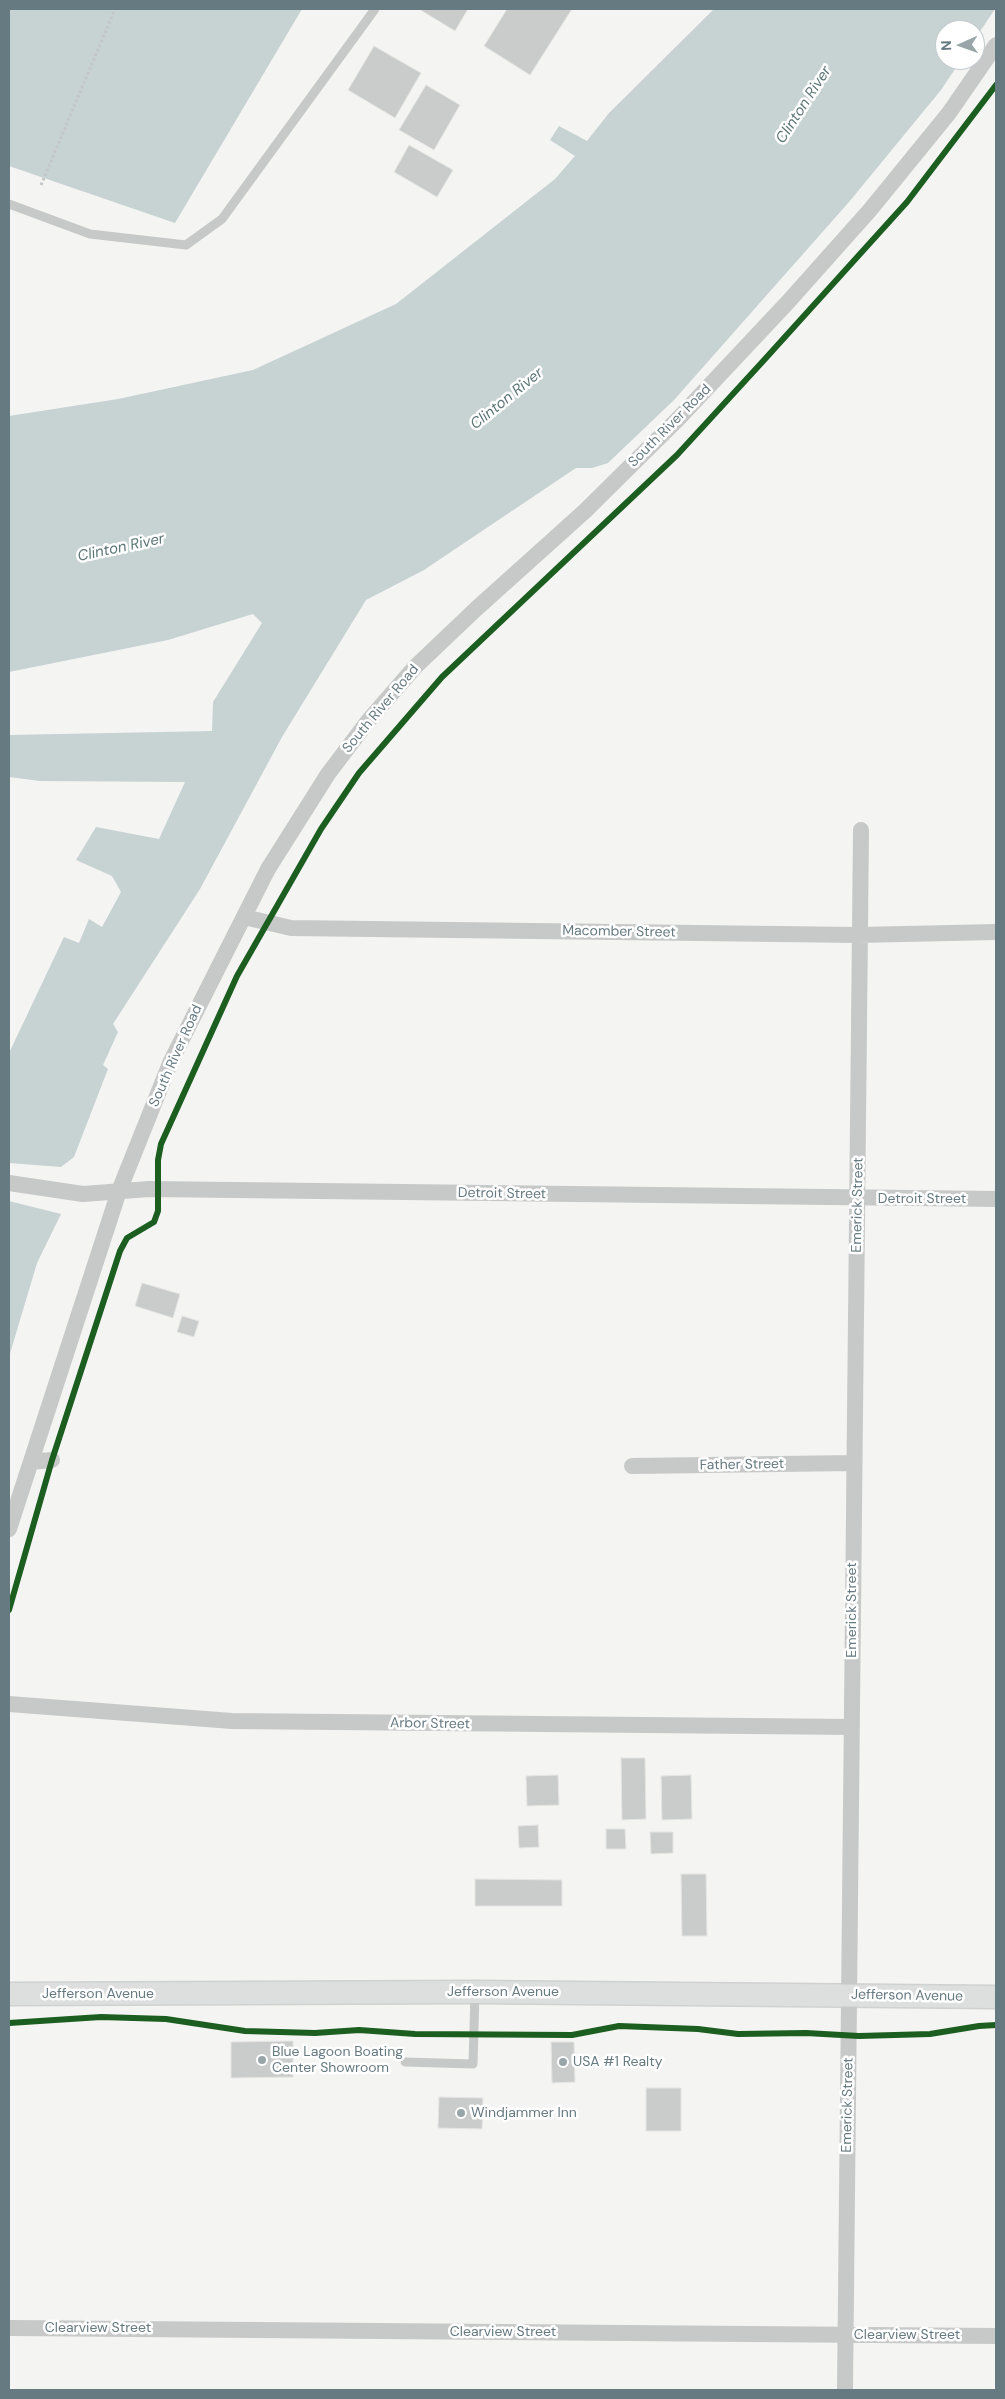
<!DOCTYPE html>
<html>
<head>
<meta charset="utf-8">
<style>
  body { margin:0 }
  #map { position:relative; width:1005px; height:2399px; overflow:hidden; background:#f4f4f3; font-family:"DM Sans",sans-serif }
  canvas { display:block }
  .frame { position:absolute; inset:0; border:10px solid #667a81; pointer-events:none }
  .north { position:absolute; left:935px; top:20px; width:50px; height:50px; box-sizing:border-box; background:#fff; border:1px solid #c2cacd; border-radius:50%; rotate:268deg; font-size:14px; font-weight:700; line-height:20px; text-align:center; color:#667a81 }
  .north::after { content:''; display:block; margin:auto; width:18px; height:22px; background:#98a5a9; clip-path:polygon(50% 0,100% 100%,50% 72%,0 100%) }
</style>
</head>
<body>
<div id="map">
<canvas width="1005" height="2399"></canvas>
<div class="frame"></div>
<div class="north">N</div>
</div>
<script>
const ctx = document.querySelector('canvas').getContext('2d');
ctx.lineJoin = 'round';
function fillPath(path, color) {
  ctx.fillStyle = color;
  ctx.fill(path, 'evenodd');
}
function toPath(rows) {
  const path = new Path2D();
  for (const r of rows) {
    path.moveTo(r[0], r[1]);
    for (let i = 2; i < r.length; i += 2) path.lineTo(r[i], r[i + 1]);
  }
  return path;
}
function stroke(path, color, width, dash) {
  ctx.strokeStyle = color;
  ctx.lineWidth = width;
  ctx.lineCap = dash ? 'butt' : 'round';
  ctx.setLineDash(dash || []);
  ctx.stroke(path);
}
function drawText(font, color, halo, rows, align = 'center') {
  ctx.font = font + ' "DM Sans",sans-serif';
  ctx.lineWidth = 5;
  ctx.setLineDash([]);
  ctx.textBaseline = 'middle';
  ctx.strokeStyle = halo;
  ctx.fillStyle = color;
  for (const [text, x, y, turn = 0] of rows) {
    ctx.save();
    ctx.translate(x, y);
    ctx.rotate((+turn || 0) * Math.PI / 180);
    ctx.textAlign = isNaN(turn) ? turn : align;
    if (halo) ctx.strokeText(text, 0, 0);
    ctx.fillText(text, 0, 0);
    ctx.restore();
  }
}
const water = toPath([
  [9,9,302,9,175,223,9,166],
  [714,9,995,9,975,39,975,30,945,30,945,60,961,60,941,90,849,202,674,400,608,463,592,468,576,468,424,570,366,600,282,737,200,889,113,1024,118,1032,103,1065,108,1069,74,1157,61,1167,9,1163,9,1053,64,937,79,943,89,919,102,927,121,892,112,876,76,860,96,827,159,839,185,782,40,781,9,777,9,735,212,731,213,702,262,623,253,614,168,640,9,672,9,416,118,399,253,370,396,304,555,179,575,156,550,140,559,126,587,141,609,113],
  [9,1201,61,1214,37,1263,9,1357]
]);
const building = toPath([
  [419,9,468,9,455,31,419,9],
  [507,9,572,9,530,75,484,46,507,9],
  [374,46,421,73,395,118,348,90,374,46],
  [426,85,460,105,434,150,399,130,426,85],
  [409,145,453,170,437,197,394,172,409,145],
  [142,1283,180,1294,173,1318,135,1306,142,1283],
  [182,1316,199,1321,194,1337,177,1332,182,1316],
  [621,1758,645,1758,646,1819,622,1820,621,1758],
  [558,1775,559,1805,527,1806,526,1776,558,1775],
  [691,1775,692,1819,662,1820,661,1776,691,1775],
  [538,1825,539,1847,519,1848,518,1826,538,1825],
  [606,1829,625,1829,626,1849,606,1849,606,1829],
  [650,1832,673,1832,673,1853,651,1854,650,1832],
  [681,1874,706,1874,707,1936,682,1936,681,1874],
  [475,1879,562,1880,562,1906,475,1906,475,1879],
  [293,2041,293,2077,231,2078,231,2042,293,2041],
  [551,2042,574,2042,575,2082,552,2083,551,2042],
  [646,2088,681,2088,681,2131,646,2131,646,2088],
  [439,2097,483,2098,482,2129,438,2128,439,2097]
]);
const path = toPath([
  [41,185,115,9]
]);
const lane = toPath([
  [9,204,90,234,186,245,222,219,375,9],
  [405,2062,473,2064,475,1992]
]);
const street = toPath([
  [244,917,291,928,858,935,996,932],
  [9,1183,83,1194,149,1189,996,1199],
  [31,1462,52,1460],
  [632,1466,853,1463],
  [9,1529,119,1191,171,1061,268,869,328,774,368,721,415,667,476,609,585,511,679,418,788,302,870,210,949,113,996,45],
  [9,1704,232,1721,852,1727],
  [9,2328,996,2336],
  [845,2390,861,830]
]);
const secondary = toPath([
  [9,1994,475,1992,996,1997]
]);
const cycleway = toPath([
  [9,1610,52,1460,120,1251,127,1238,154,1222,158,1211,158,1160,161,1144,237,976,321,829,359,773,442,677,677,455,765,359,907,202,996,85],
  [9,2023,101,2017,166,2019,245,2031,315,2033,359,2030,415,2034,572,2035,619,2026,698,2029,738,2034,806,2033,859,2036,930,2034,979,2026,996,2025]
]);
const markers = [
  [262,2060,5,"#98a5a9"],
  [563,2062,5,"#98a5a9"],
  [461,2113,5,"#98a5a9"]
];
const streetNames = [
  ["South River Road",670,426,-45],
  ["South River Road",381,709,-50],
  ["Macomber Street",619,932,1],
  ["South River Road",176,1056,-66],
  ["Detroit Street",502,1194,1],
  ["Detroit Street",922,1199],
  ["Emerick Street",858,1205,-89],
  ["Father Street",742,1465,-1],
  ["Emerick Street",852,1610,-90],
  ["Arbor Street",430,1724,1],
  ["Jefferson Avenue",503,1992],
  ["Jefferson Avenue",98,1994],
  ["Jefferson Avenue",907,1996,1],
  ["Emerick Street",848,2105,-89],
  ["Clearview Street",98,2328],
  ["Clearview Street",503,2332],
  ["Clearview Street",907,2335]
];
const poiNames = [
  ["Blue Lagoon Boating",272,2052],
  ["Center Showroom",272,2068],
  ["USA #1 Realty",573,2062],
  ["Windjammer Inn",471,2113]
];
const waterNames = [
  ["Clinton River",804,105,-57],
  ["Clinton River",507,399,-39],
  ["Clinton River",121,548,-12]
];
fillPath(water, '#c7d2d3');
fillPath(building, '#cacccc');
stroke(building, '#e4e4e3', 1);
stroke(secondary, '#d0d1d1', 25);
stroke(path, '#c4c6c7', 3, [2.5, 2.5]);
stroke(lane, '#c7c9c8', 9);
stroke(street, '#c7c9c8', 16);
stroke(secondary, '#dddede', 22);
stroke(cycleway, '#1b5e20', 6);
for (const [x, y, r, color] of markers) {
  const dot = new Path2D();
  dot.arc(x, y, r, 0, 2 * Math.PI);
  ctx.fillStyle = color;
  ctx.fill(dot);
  stroke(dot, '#fff', 2);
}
drawText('14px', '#667a81', '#fff', streetNames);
drawText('14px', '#667a81', '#fff', poiNames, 'left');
drawText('italic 15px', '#5d7678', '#fff', waterNames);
</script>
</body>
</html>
